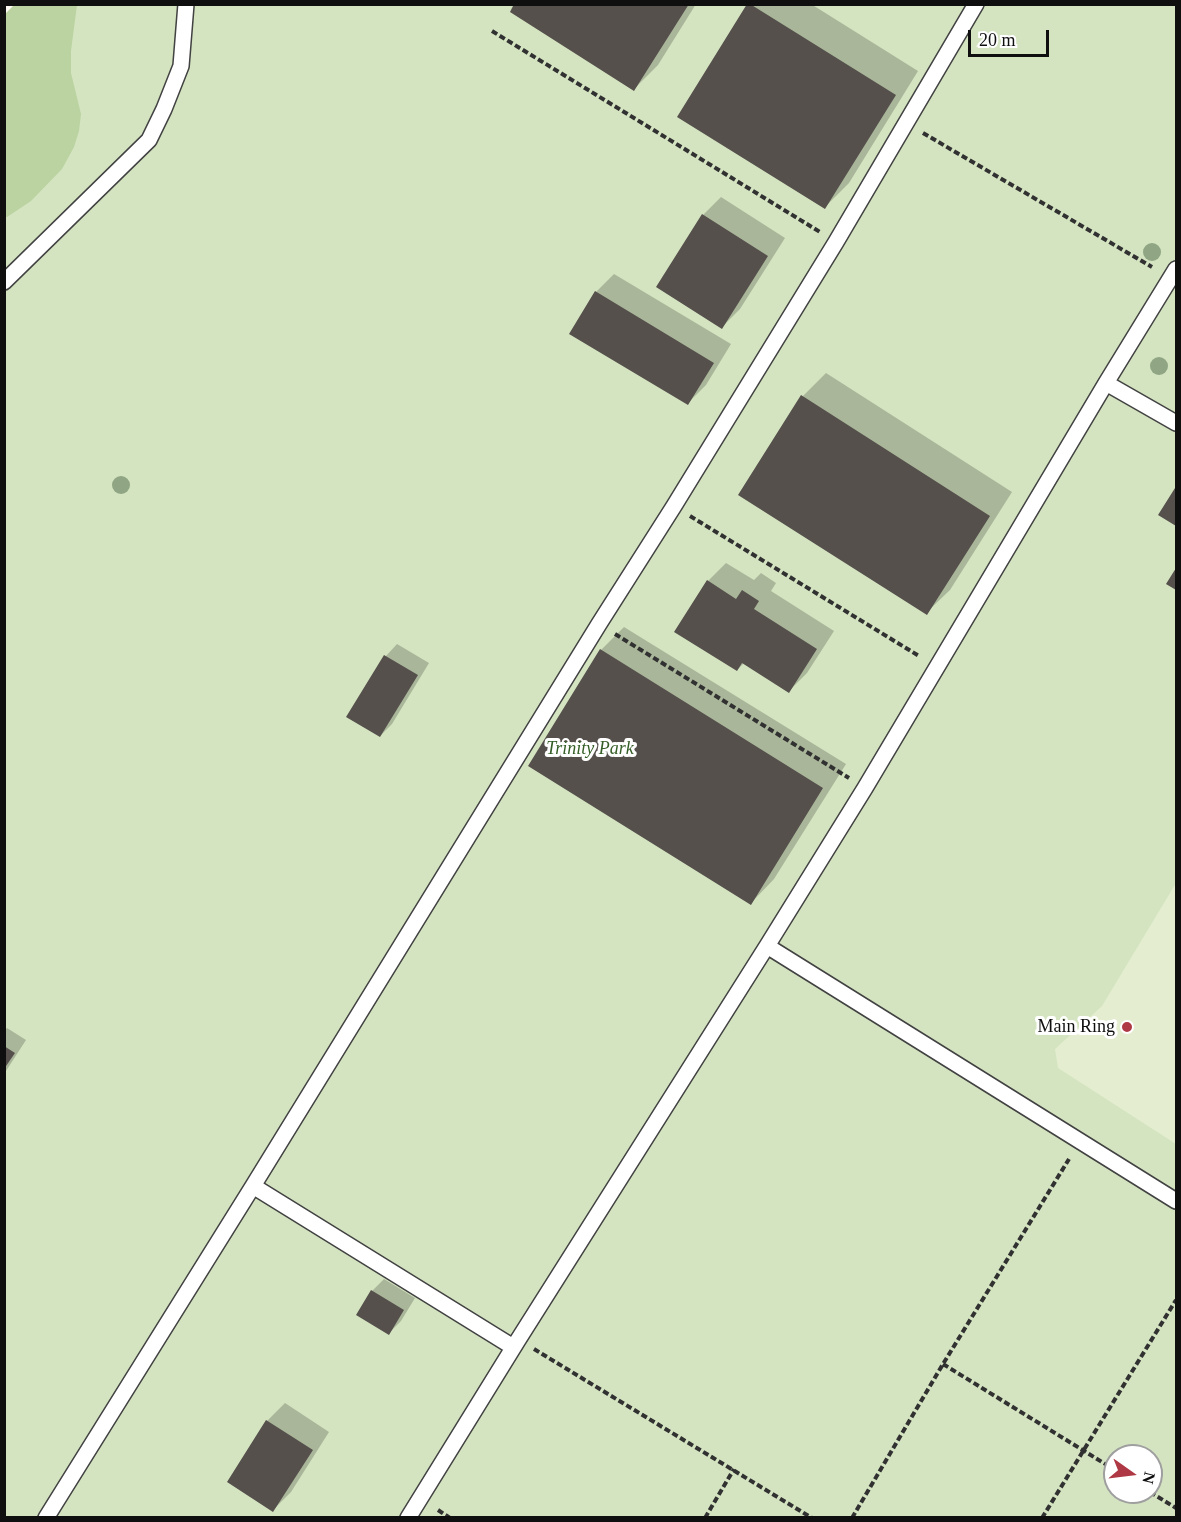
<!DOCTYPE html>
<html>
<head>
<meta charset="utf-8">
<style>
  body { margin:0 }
  #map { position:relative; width:1181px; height:1522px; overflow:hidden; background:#fdfbf3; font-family:"Times New Roman",serif }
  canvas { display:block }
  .frame { position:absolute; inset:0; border:6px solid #0f0f0f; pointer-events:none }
  .north { position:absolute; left:1103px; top:1444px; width:60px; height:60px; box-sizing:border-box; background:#fff; border:2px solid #9f9f9f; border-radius:50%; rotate:104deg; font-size:16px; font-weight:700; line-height:24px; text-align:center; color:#0f0f0f }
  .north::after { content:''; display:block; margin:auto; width:21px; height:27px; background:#ae3843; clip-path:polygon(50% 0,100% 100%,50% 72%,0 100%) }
  .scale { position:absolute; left:968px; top:30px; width:81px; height:27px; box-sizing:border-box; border:3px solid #0f0f0f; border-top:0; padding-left:8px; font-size:18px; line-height:21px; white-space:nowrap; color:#0f0f0f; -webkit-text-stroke:4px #fff; paint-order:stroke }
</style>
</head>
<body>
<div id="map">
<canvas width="1181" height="1522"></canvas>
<div class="frame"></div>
<div class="north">N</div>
<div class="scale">20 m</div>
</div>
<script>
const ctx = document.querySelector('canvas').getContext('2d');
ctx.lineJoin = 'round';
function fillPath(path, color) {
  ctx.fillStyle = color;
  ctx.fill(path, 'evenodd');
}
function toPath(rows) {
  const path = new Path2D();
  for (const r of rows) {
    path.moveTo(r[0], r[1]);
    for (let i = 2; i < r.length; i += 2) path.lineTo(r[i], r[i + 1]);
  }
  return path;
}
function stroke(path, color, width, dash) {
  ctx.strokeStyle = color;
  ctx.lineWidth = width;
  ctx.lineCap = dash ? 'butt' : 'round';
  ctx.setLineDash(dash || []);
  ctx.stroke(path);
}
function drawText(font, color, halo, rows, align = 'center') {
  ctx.font = font + ' "Times New Roman",serif';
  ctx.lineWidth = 6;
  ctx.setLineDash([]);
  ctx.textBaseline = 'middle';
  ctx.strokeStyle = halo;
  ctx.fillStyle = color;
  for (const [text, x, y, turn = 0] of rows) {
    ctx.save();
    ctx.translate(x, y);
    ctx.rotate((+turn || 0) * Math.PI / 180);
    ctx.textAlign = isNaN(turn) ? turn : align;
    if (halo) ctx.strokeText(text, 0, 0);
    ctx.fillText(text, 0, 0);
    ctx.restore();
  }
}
const green = toPath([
  [43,4,1176,5,1176,1517,5,1518,5,42],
  [1115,1456,1151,1456,1151,1492,1115,1492]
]);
const forest = toPath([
  [15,4,77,5,71,51,71,73,81,114,79,131,74,147,62,169,31,201,7,217,5,217,4,15]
]);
const pitch = toPath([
  [1176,883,1176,1144,1058,1068,1055,1049,1102,1006]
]);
const shadow = toPath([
  [516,4,696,4,658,65,634,89],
  [749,4,811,4,918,71,849,183,825,207],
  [721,197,785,238,740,309,722,327,703,215],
  [614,274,731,344,706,385,688,403,596,292],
  [826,373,1012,492,950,590,926,613,803,396],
  [726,563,754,580,761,573,776,583,771,591,834,631,807,673,789,691,744,663,737,670,676,631,708,581],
  [624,627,846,764,774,879,751,903,601,650],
  [397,644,429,663,392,724,380,736,386,656],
  [7,1028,26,1040,4,1074,4,1031],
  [384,1279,415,1298,401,1321,389,1333,372,1291],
  [285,1403,329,1432,291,1492,273,1510,267,1421]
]);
const building = toPath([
  [514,4,689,4,634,91,510,12],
  [747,4,750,4,896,95,825,209,677,117],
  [702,214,768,256,722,329,656,287],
  [595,291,714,363,688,405,569,334],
  [801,395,990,516,927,615,738,495],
  [1175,488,1176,489,1176,526,1158,515],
  [1176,568,1176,590,1166,584],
  [707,580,736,599,742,590,759,601,754,609,817,649,789,693,742,663,737,671,674,632],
  [600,649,823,788,751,905,528,766],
  [384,655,418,675,380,737,346,717],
  [4,1046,15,1053,4,1069],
  [371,1290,404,1310,389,1335,356,1315],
  [266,1420,313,1450,273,1512,227,1482]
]);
const path = toPath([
  [492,31,820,232],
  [923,133,1152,267],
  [690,516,919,656],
  [615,634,849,778],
  [534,1349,812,1518],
  [943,1364,1115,1470],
  [1150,1492,1176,1508],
  [438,1510,450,1518],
  [705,1518,734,1469],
  [852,1518,943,1364,1069,1159],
  [1042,1518,1176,1300]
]);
const service = toPath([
  [4,282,149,140,164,109,181,66,186,4],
  [1106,383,1176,423],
  [767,946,1176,1201],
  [253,1186,513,1347],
  [46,1518,253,1186,599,624,674,506,836,242,976,4],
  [408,1518,518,1340,767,946,865,788,1106,383,1176,269]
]);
const trees = [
  [1152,252],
  [1159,366],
  [121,485]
];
const markers = [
  [1127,1027,6,"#ae3843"]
];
const parkNames = [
  ["Trinity Park",590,749]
];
const poiNames = [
  ["Main Ring",1115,1027]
];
fillPath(green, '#d4e4c0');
fillPath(forest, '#bad3a1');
fillPath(pitch, '#e4edd0');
fillPath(shadow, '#0003');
fillPath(building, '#56504d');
stroke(service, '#424242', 18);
stroke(path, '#313131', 4, [6, 3]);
stroke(service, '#fff', 15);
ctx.fillStyle = '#8fa583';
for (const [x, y] of trees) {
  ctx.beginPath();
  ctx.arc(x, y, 9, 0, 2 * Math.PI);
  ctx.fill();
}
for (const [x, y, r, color] of markers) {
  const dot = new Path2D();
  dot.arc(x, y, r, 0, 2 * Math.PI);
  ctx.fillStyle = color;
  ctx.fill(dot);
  stroke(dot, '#fff', 2);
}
drawText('italic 18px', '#355f27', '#fff', parkNames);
drawText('18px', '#0f0f0f', '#fff', poiNames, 'right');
</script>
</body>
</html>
